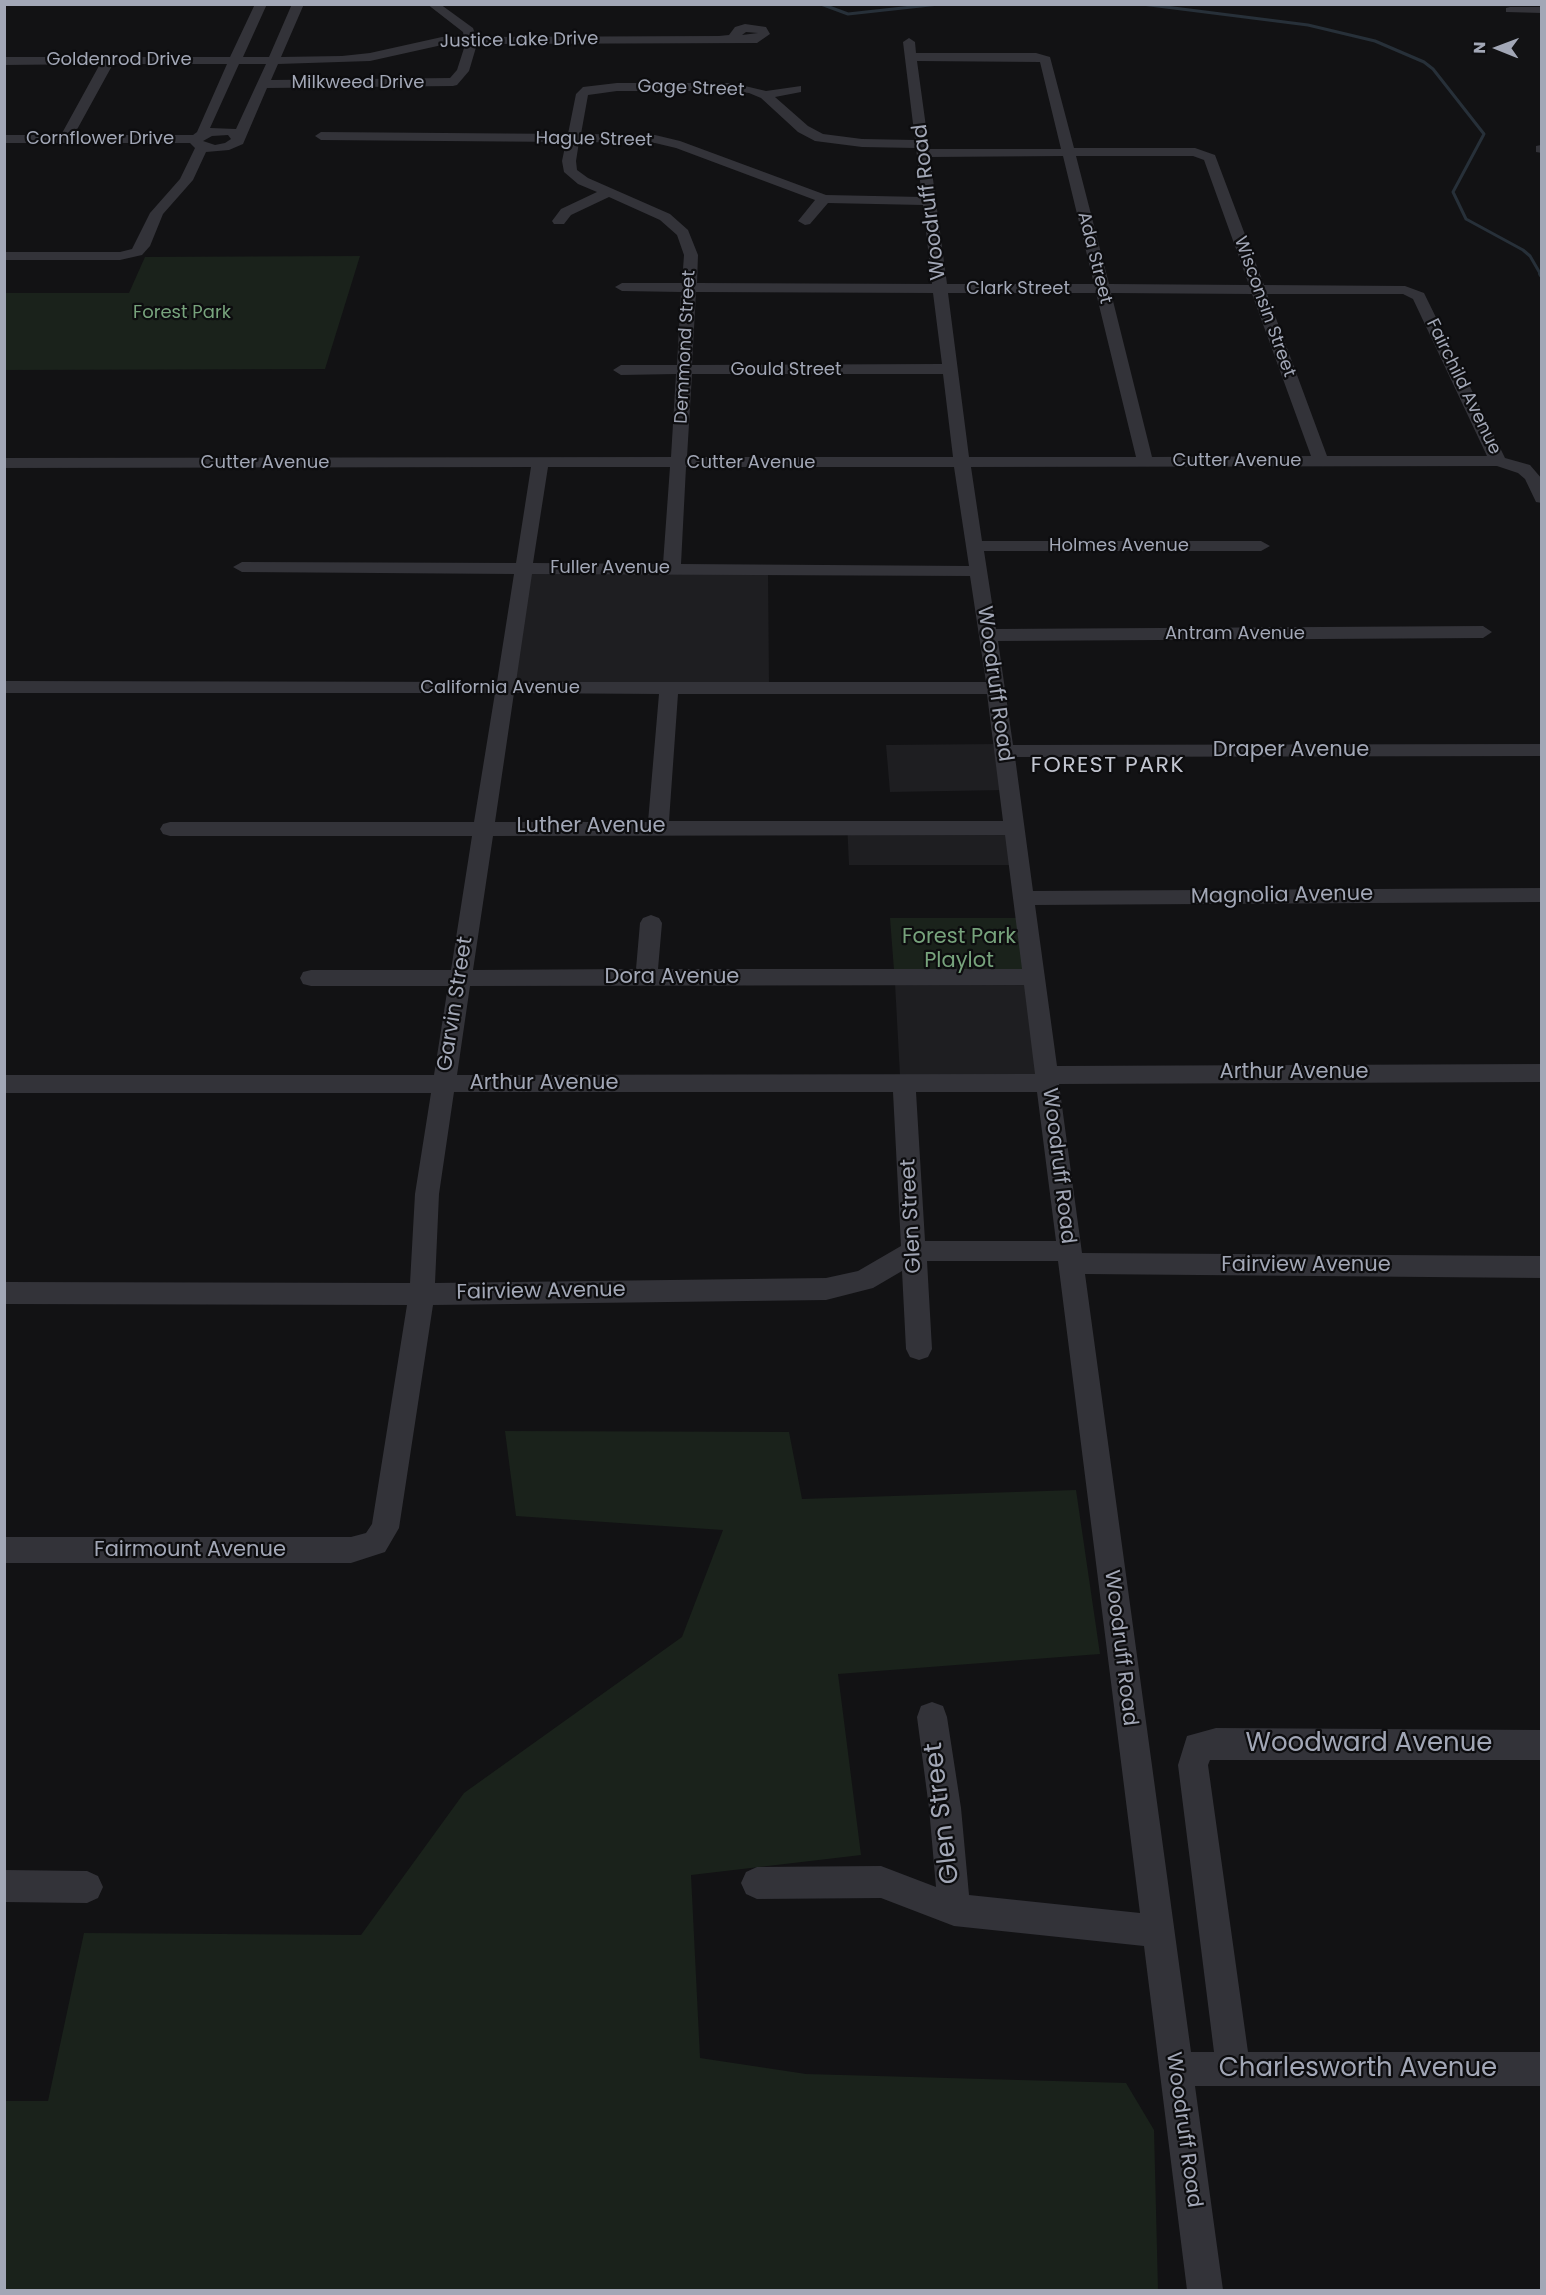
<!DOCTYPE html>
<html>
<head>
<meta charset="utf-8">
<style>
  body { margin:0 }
  #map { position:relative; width:1546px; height:2295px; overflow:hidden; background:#121214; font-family:Poppins,sans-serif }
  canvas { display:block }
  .frame { position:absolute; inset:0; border:6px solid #a2a7b6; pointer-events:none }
  .north { position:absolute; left:1468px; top:18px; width:60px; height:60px; -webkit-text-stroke:4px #0d0d0f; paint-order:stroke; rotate:271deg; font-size:16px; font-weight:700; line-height:24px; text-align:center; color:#a2a7b6 }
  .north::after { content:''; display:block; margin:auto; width:21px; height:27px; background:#a2a7b6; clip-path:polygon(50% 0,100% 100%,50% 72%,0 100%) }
</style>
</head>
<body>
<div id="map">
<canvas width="1546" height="2295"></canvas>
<div class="frame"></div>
<div class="north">N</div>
</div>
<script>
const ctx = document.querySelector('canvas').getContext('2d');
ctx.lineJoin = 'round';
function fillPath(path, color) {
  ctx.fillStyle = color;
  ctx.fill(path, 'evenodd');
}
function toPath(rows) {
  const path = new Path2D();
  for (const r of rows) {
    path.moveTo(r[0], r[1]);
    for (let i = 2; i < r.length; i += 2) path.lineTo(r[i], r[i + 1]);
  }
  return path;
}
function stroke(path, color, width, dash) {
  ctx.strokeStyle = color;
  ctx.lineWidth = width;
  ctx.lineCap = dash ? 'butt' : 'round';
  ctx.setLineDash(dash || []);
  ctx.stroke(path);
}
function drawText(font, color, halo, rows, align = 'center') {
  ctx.font = font + ' Poppins,sans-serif';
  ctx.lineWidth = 4.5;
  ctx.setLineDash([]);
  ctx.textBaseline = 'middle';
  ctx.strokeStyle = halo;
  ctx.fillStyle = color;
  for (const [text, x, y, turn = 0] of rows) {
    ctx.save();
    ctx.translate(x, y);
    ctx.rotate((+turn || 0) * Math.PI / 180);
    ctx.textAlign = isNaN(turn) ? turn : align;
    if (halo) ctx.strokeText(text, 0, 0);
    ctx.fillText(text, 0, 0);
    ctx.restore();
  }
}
const built = toPath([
  [526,569,768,571,769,685,508,686],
  [999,744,1005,790,890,792,886,745],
  [847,822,1009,822,1013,865,849,865],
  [1027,982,1040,1076,900,1076,895,983]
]);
const green = toPath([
  [360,256,325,369,5,370,5,293,129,293,145,257],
  [890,918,1020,918,1027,982,895,983],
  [505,1431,789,1432,802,1499,1076,1490,1100,1654,838,1674,861,1855,691,1875,700,2058,806,2074,1126,2083,1154,2130,1158,2290,5,2290,4,2101,48,2101,84,1933,361,1935,464,1793,682,1637,723,1530,516,1516]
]);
const streamFar1 = toPath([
  [821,4,848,14,939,4],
  [1142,4,1308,25,1375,41,1424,62,1433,69,1484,134,1453,192,1466,219,1523,250,1530,256,1541,275]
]);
const stream = toPath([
  [1540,274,1542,277]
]);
const minor = toPath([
  [255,4,267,4,243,57,269,57,292,4,304,4,281,57,342,56,370,53,442,37,464,37,463,32,427,4,440,4,473,28,476,37,719,36,729,35,735,27,745,24,766,27,770,34,757,43,477,44,469,71,457,85,453,86,267,88,243,144,229,150,206,152,193,180,163,214,150,246,142,255,120,260,4,260,4,252,120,252,132,249,150,213,180,179,195,148,190,143,4,143,4,135,61,135,100,64,4,65,4,57,230,57,255,4],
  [746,32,758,33,742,35,746,32],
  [442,45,465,45,457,70,450,78,271,80,278,64,370,61,442,45],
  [113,64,227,64,197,132,193,135,74,135,113,64],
  [239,64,266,64,236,129,210,128,239,64],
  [228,135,231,139,225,143,215,145,203,141,212,136,228,135],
  [1510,7,1542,7,1542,13,1506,12,1506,8,1510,7],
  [909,38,915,42,916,53,1036,53,1050,57,1074,148,1195,148,1215,155,1264,285,1405,286,1424,293,1505,458,1530,465,1542,479,1542,503,1536,502,1525,479,1518,473,1497,466,971,467,982,541,1261,541,1270,546,1261,551,984,551,996,629,1483,626,1492,632,1483,638,998,641,1013,745,1542,744,1542,756,1015,757,1033,891,1542,888,1542,902,1035,905,1057,1066,1542,1064,1542,1082,1059,1084,1082,1253,1542,1256,1542,1278,1085,1274,1191,2052,1214,2052,1178,1765,1187,1736,1216,1728,1542,1730,1542,1760,1210,1760,1208,1765,1248,2052,1542,2052,1542,2086,1195,2086,1223,2290,1187,2290,1144,1946,954,1926,881,1898,757,1899,746,1894,741,1883,746,1872,757,1867,881,1866,936,1887,929,1808,917,1717,921,1706,932,1702,943,1706,947,1717,961,1808,969,1895,1140,1913,1058,1261,927,1261,932,1349,928,1357,919,1360,910,1357,906,1349,902,1271,873,1288,826,1300,433,1305,399,1528,385,1552,351,1563,4,1563,4,1537,351,1537,366,1533,372,1524,407,1305,4,1304,4,1282,410,1283,415,1194,431,1093,4,1093,4,1075,434,1075,448,986,311,986,303,984,300,978,303,972,311,970,451,970,472,836,170,836,163,834,160,829,163,824,170,822,474,822,495,693,4,693,4,681,497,682,514,574,242,572,233,567,242,562,516,563,531,467,4,468,4,458,671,457,676,374,621,375,613,370,621,365,677,365,681,292,622,291,615,287,622,283,682,283,684,255,677,235,660,220,609,197,571,215,564,224,554,224,552,221,561,209,597,192,578,184,564,172,562,161,566,142,321,140,315,136,321,132,568,134,576,94,583,87,617,83,732,83,766,91,801,86,801,92,775,97,808,126,823,134,862,139,915,140,903,42,909,38],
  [917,61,1040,62,1061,149,929,149,917,61],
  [617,91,732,91,749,93,761,98,798,132,815,141,862,147,916,148,922,197,826,195,680,141,655,135,581,134,588,95,617,91],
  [579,142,655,143,676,148,815,200,798,221,805,225,810,224,828,203,923,205,932,284,697,283,698,255,688,230,670,214,588,178,577,170,576,161,579,142],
  [1063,156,1094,284,947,284,930,157,1063,156],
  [1076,156,1193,156,1204,160,1249,285,1109,284,1076,156],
  [696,292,933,293,942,364,692,365,696,292],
  [948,293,1096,293,1136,457,969,457,948,293],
  [1111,293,1252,294,1311,456,1152,457,1111,293],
  [1267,294,1403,294,1413,299,1487,456,1327,456,1267,294],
  [692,374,943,374,953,457,687,457,692,374],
  [548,467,670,467,663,564,533,563,548,467],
  [686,467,954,467,969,566,681,564,686,467],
  [532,574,970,576,986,682,516,682,532,574],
  [514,693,659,694,648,822,495,822,514,693],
  [678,694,987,694,1003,821,669,821,678,694],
  [1005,835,1022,969,658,969,662,923,659,918,651,915,643,918,640,923,636,969,473,970,493,836,1005,835],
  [1024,985,1035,1074,457,1075,470,986,1024,985],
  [454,1092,893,1092,901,1246,858,1271,826,1278,435,1283,439,1194,454,1092],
  [916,1092,1037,1092,1056,1241,925,1241,916,1092],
  [1541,145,1542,153,1536,152,1536,146,1541,145],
  [4,1870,87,1871,98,1876,103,1887,98,1898,87,1903,4,1902,4,1870]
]);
const farStreetnames = [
  ["Justice Lake Drive",519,41,-1],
  ["Goldenrod Drive",119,60],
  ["Milkweed Drive",358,83],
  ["Gage Street",691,89,2],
  ["Cornflower Drive",100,139],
  ["Hague Street",594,140,1],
  ["Ada Street",1094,258,76],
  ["Clark Street",1018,289],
  ["Wisconsin Street",1264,307,70],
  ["Demmond Street",686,347,-87],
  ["Gould Street",786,370],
  ["Fairchild Avenue",1463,387,64],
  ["Cutter Avenue",1237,461],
  ["Cutter Avenue",265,463],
  ["Cutter Avenue",751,463],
  ["Holmes Avenue",1119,546],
  ["Fuller Avenue",610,568],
  ["Antram Avenue",1235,634],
  ["California Avenue",500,688]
];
const farParknames = [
  ["Forest Park",182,313]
];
const streetNames = [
  ["Woodruff Road",930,202,-97],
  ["Woodruff Road",994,684,82],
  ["Draper Avenue",1291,751],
  ["Luther Avenue",591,827],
  ["Magnolia Avenue",1282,896,-1],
  ["Dora Avenue",672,978],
  ["Garvin Street",456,1004,-81],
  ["Arthur Avenue",1294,1073],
  ["Arthur Avenue",544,1084],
  ["Woodruff Road",1058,1166,83],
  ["Glen Street",912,1216,-93],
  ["Fairview Avenue",1306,1266],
  ["Fairview Avenue",541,1292,-1],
  ["Fairmount Avenue",190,1551],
  ["Woodruff Road",1120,1648,83],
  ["Woodruff Road",1183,2130,82]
];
const parkNames = [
  ["Forest Park",959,938],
  ["Playlot",959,962]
];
const neighbourhoodNames = [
  ["FOREST PARK",1108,766]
];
const nearStreetnames = [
  ["Woodward Avenue",1369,1744],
  ["Glen Street",943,1813,-97],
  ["Charlesworth Avenue",1358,2069]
];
fillPath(built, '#1e1e21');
fillPath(green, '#1a221b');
stroke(streamFar1, '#273039', 3);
stroke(stream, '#273039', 4);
fillPath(minor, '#333339');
drawText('18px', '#a2a7b6', '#0d0d0f', farStreetnames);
drawText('18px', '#77a37c', '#0d0d0f', farParknames);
drawText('21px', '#a2a7b6', '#0d0d0f', streetNames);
drawText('21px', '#77a37c', '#0d0d0f', parkNames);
ctx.letterSpacing = '1.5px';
drawText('22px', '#c3c6d1', '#0d0d0f', neighbourhoodNames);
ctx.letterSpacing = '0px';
drawText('26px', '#a2a7b6', '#0d0d0f', nearStreetnames);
</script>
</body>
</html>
